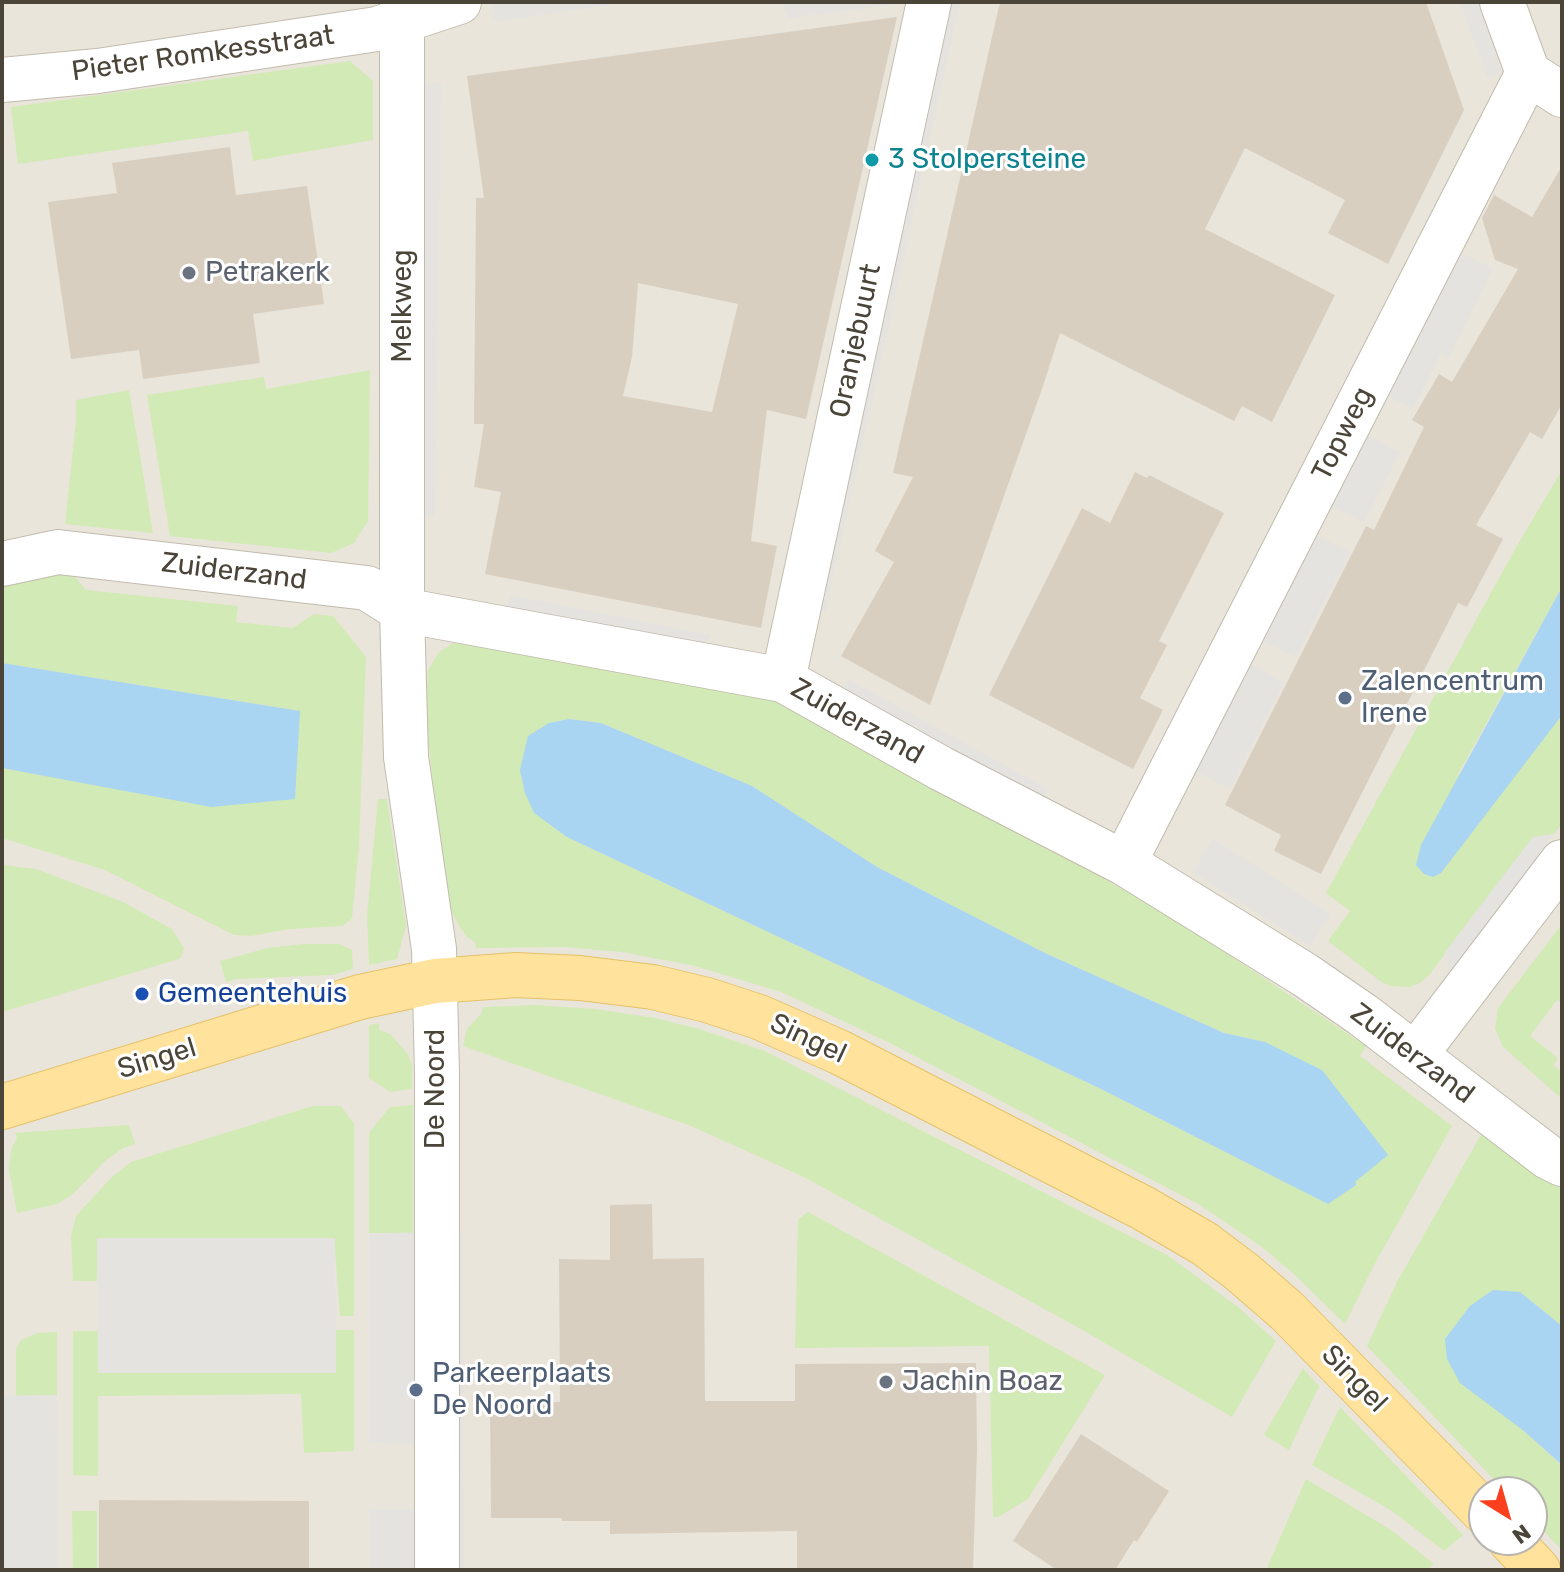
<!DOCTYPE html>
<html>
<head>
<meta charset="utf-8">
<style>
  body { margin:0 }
  #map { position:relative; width:1564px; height:1572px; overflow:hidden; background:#f6f3ec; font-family:Rubik,sans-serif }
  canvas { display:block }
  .frame { position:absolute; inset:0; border:4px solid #4b4439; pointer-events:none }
  .north { position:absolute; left:1468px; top:1476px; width:80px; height:80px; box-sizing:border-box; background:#fff; border:2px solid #b7b4b0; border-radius:50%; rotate:143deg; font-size:22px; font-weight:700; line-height:32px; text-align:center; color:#4b4439 }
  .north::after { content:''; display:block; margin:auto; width:28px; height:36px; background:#fc3f1d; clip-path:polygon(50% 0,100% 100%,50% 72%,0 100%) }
</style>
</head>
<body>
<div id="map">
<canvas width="1564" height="1572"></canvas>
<div class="frame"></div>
<div class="north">N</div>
</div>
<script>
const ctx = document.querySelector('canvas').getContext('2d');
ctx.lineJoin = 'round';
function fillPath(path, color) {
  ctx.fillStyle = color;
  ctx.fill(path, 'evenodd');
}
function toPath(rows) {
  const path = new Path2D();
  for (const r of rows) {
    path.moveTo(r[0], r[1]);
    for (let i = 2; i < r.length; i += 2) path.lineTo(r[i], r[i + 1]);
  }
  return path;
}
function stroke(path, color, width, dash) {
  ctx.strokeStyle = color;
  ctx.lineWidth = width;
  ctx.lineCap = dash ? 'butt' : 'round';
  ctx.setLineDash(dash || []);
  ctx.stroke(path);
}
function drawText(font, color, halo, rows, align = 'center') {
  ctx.font = font + ' Rubik,sans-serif';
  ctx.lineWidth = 6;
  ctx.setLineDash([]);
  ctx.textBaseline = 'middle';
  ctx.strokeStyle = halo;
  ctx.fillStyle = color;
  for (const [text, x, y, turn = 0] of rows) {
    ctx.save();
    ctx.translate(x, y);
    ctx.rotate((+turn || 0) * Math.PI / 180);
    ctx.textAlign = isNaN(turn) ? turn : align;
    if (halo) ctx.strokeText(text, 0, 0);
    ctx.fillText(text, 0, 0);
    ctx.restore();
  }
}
const residential = toPath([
  [2,2,1562,2,1562,1570,2,1570],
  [1484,1492,1532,1492,1532,1540,1484,1540]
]);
const green = toPath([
  [350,61,373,81,373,140,253,161,248,131,18,164,11,107],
  [370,370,368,521,354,543,331,553,170,536,147,395,264,377,266,389],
  [129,390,153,533,65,524,76,421,76,400],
  [1562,470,1562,587,1457,776,1548,733,1562,715,1562,824,1554,834,1533,837,1430,974,1420,983,1409,987,1391,986,1383,983,1328,941,1350,911,1326,893,1514,551],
  [67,568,86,590,238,606,236,622,293,628,314,614,333,616,366,657,359,846,352,918,343,926,290,929,251,936,234,935,105,870,2,838,2,768,11,770,300,711,2,663,2,578],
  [458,640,782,698,945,785,1190,929,1366,1046,1360,1056,1452,1126,1373,1267,1345,1324,1296,1276,1262,1247,1200,1205,890,1043,781,992,695,966,622,952,564,947,476,948,475,942,466,936,458,924,451,910,441,850,426,722,428,670,439,652],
  [569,719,601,723,752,786,877,867,1047,954,1224,1033,1265,1042,1354,1182,1328,1204,1101,1089,567,837,549,723],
  [378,799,387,799,406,926,397,959,369,965,367,916],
  [2,865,36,869,123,902,172,929,184,948,182,955,179,959,2,1012],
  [1562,924,1562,1003,1557,1000,1530,1036,1558,1058,1553,1065,1562,1072,1562,1099,1503,1047,1495,1028,1498,1008],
  [303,944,339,944,352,950,353,969,333,975,236,979,226,982,220,961,267,948],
  [536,1005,595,1009,655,1018,699,1029,765,1051,1167,1255,1238,1307,1276,1341,1232,1417,1079,1328,804,1177,691,1126,463,1046,467,1029,481,1014,483,1007],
  [379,1023,379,1030,390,1034,407,1053,412,1064,412,1089,390,1092,369,1078,369,1025],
  [413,1105,413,1233,369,1233,369,1133,390,1107],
  [313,1106,341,1106,354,1124,354,1316,340,1316,334,1238,97,1239,97,1281,73,1281,71,1236,76,1216,111,1178,131,1162],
  [129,1125,135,1144,123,1148,105,1161,73,1194,57,1204,17,1213,9,1170,11,1150,17,1138,15,1133],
  [1482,1133,1562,1188,1562,1326,1520,1292,1524,1431,1562,1466,1562,1550,1532,1519,1532,1492,1506,1492,1367,1346,1397,1282],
  [808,1212,1105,1375,1028,1499,998,1517,993,1517,989,1346,795,1348,798,1220],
  [336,1330,354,1330,354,1451,304,1453,301,1394,98,1396,98,1476,73,1475,73,1331,98,1331,99,1373,335,1373],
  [57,1332,57,1395,16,1396,16,1349,21,1340,37,1333],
  [1303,1368,1319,1386,1289,1450,1264,1435],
  [1340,1407,1463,1535,1444,1551,1392,1511,1312,1465],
  [1306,1479,1391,1530,1434,1564,1426,1570,1266,1570],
  [72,1511,97,1511,97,1570,73,1570]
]);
const parking = toPath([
  [510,2,628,2,493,22,491,5],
  [781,2,892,2,890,5,789,18],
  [943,2,960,2,825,613,808,610],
  [1460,2,1477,2,1502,72,1487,77],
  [424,83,441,83,435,517,419,516],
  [1459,252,1493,269,1449,357,1441,353,1413,409,1385,395],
  [1367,435,1400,452,1364,522,1331,506],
  [1316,535,1350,552,1296,657,1262,640],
  [510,595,710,635,707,650,506,611],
  [1250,664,1284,682,1230,789,1196,771],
  [848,679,1048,789,1040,801,841,693],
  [1554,834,1451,972,1445,952,1533,837],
  [1213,839,1331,914,1310,946,1193,872],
  [463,1232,464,1570,370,1570,369,1509,414,1509,414,1444,369,1443,369,1233],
  [97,1238,335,1238,336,1373,98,1373],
  [57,1395,58,1570,2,1570,2,1396]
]);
const water = toPath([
  [1562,587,1562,715,1441,873,1433,877,1424,874,1416,865,1421,845],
  [2,663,300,711,295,799,211,807,2,768],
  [569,719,601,723,752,786,877,867,1047,954,1224,1033,1265,1042,1322,1070,1388,1155,1355,1182,1356,1185,1328,1204,1101,1089,567,837,534,813,525,793,520,770,528,736,549,723],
  [1493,1290,1520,1292,1562,1326,1562,1465,1524,1431,1460,1383,1447,1359,1445,1339,1470,1306]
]);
const building = toPath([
  [1000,2,1426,2,1464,110,1388,264,1328,233,1345,200,1245,148,1205,229,1335,295,1272,422,1242,406,1234,421,1060,333,1043,386,930,705,841,656,894,562,875,551,913,477,893,473],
  [897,17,806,419,767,410,751,541,777,546,761,628,485,574,501,492,474,487,484,424,474,424,476,198,484,198,467,76],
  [638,283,738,304,712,412,623,396,632,357],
  [230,147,236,195,307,186,324,304,253,314,260,363,143,379,139,350,71,359,48,202,117,193,112,163],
  [1562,166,1562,404,1542,439,1530,432,1476,525,1503,539,1467,607,1458,603,1321,874,1274,851,1281,835,1225,805,1366,526,1374,530,1424,427,1412,420,1439,374,1452,382,1518,269,1495,260,1482,218,1494,195,1532,217],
  [1135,472,1147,478,1149,475,1224,513,1159,641,1167,645,1140,698,1163,710,1133,769,989,695,1082,508,1110,523],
  [652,1204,653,1259,704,1258,705,1401,795,1401,795,1364,976,1363,977,1450,973,1570,797,1570,797,1531,610,1534,610,1521,562,1521,562,1518,491,1518,490,1403,560,1402,559,1259,610,1260,610,1205],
  [1081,1434,1169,1491,1137,1542,1134,1540,1115,1570,1057,1570,1013,1541],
  [99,1500,309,1501,309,1570,99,1570]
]);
const minor = toPath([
  [402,2,402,610,406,757,434,949,437,1074,437,1570],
  [1528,73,1562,95],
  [2,80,98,71,377,29,459,2],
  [2,564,58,552,367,588,402,610,783,680,942,769,1124,863,1305,975,1363,1015,1548,1157,1562,1164],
  [783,680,929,2],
  [1124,863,1528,73,1502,2],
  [1415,1055,1562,862]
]);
const major = toPath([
  [2,1107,360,997,435,981,516,975,580,978,653,987,707,1000,759,1017,839,1052,1143,1208,1205,1244,1242,1272,1287,1311,1484,1512],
  [1510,1540,1538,1570]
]);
const markers = [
  [872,160,8,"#0f9aa8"],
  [189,273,8,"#6b7280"],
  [1345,698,8,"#5c6f8a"],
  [142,994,8,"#1a4fb4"],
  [886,1382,8,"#6b7280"],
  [416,1390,8,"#5c6f8a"]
];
const streetNames = [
  ["Pieter Romkesstraat",203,54,-8],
  ["Melkweg",403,306,-90],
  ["Oranjebuurt",856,341,-78],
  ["Topweg",1343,434,-63],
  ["Zuiderzand",234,572,7],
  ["Zuiderzand",857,722,29],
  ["Singel",808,1039,25],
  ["Zuiderzand",1412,1054,37],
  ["Singel",157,1059,-17],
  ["De Noord",436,1089,-90],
  ["Singel",1354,1379,46]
];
const cultureNames = [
  ["3 Stolpersteine",888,160]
];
const worshipNames = [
  ["Petrakerk",205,273],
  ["Jachin Boaz",902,1382]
];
const serviceNames = [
  ["Zalencentrum",1361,682],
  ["Irene",1361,714],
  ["Parkeerplaats",432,1374],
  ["De Noord",432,1406]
];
const transitNames = [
  ["Gemeentehuis",158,994]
];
fillPath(residential, '#eae5da');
fillPath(green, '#d2eab5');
fillPath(parking, '#e5e3e0');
fillPath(water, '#a9d4f2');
fillPath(building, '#d8cfc1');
stroke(minor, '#c2bbae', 46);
stroke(major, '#e6c16a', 46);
stroke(minor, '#fff', 44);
stroke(major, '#ffe39c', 44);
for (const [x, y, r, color] of markers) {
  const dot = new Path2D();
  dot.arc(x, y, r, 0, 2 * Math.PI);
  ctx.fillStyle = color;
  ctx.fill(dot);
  stroke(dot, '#fff', 3);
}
drawText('28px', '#4b4439', '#fff', streetNames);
drawText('28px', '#0d838f', '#fff', cultureNames, 'left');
drawText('28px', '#5b616d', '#fff', worshipNames, 'left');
drawText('28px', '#4e5e75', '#fff', serviceNames, 'left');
drawText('28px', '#164399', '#fff', transitNames, 'left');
</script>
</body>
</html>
